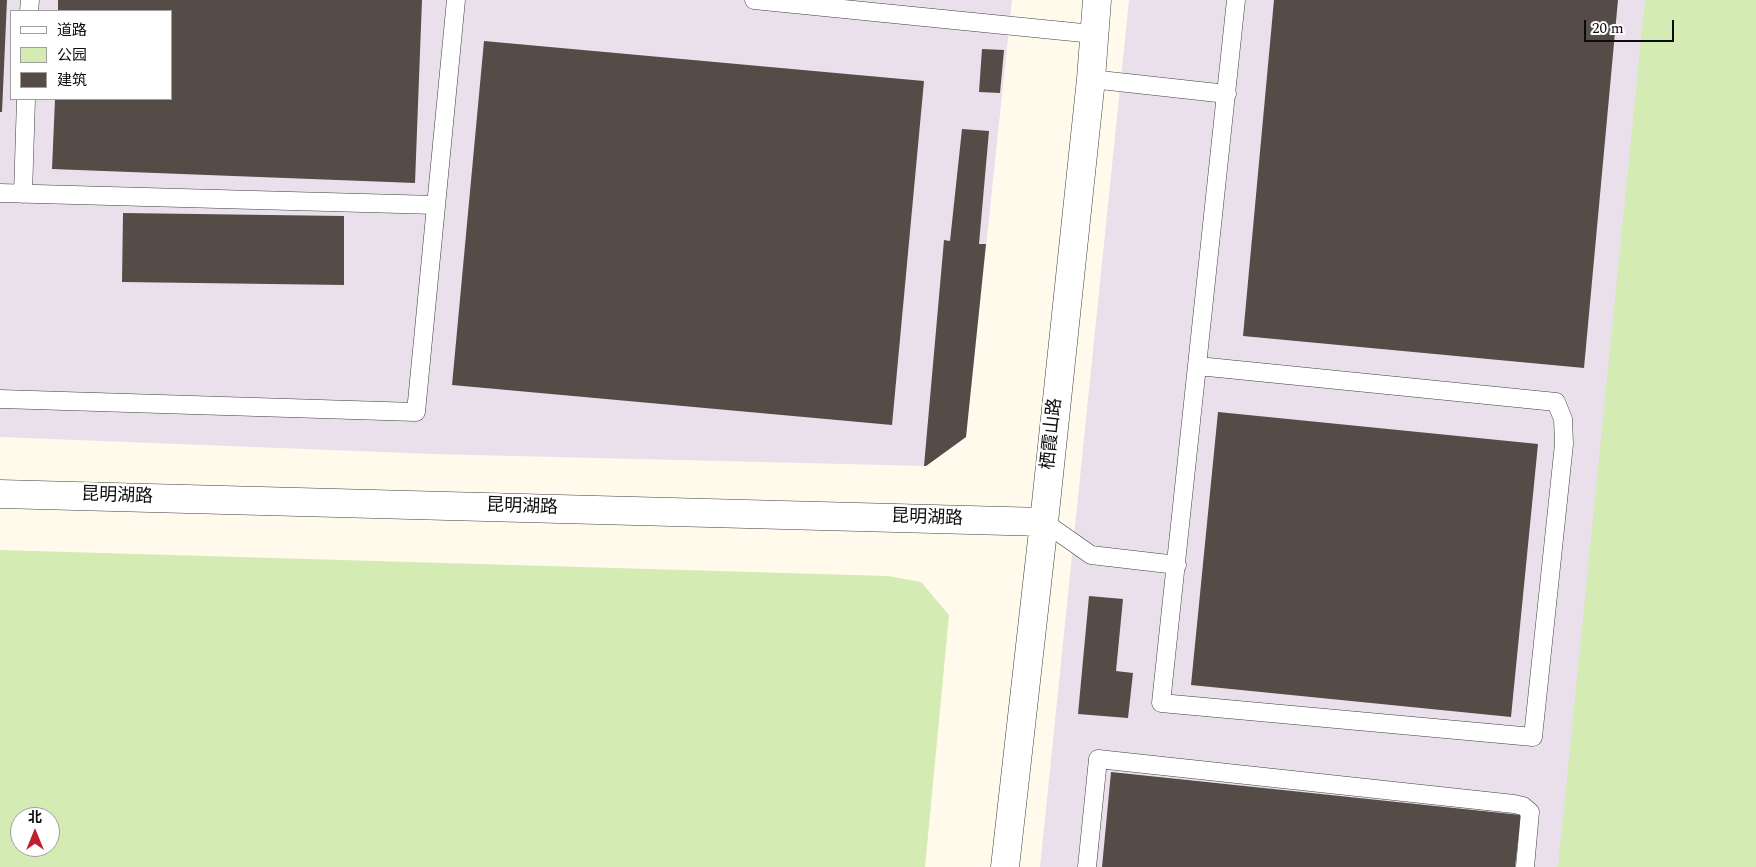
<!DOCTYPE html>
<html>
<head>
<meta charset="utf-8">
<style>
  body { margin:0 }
  #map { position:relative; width:1756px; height:867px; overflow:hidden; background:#fffaec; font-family:Spectral,"Noto Sans SC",serif }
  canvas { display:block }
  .legend { position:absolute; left:10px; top:10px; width:162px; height:90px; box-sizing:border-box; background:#fff; border:1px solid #9e9e9e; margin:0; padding:6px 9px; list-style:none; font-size:15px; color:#0c0c0c }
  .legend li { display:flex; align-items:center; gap:10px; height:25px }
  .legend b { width:25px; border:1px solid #9e9e9e }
  .north { position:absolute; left:10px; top:807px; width:50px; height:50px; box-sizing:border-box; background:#fff; border:1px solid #9e9e9e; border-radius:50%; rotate:0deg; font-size:14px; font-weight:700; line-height:20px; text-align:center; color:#0c0c0c }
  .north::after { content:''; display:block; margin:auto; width:18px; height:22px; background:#c21e30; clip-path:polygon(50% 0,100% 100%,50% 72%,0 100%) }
  .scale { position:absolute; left:1584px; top:20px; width:90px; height:22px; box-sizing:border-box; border:2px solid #0c0c0c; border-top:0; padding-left:6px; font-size:15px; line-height:18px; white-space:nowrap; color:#0c0c0c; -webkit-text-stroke:4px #fff; paint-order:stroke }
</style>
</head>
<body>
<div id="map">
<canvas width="1756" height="867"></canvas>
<ul class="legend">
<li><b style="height:6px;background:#fff"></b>道路</li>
<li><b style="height:14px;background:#d4ebb4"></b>公园</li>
<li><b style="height:14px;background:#554c48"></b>建筑</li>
</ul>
<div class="north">北</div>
<div class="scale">20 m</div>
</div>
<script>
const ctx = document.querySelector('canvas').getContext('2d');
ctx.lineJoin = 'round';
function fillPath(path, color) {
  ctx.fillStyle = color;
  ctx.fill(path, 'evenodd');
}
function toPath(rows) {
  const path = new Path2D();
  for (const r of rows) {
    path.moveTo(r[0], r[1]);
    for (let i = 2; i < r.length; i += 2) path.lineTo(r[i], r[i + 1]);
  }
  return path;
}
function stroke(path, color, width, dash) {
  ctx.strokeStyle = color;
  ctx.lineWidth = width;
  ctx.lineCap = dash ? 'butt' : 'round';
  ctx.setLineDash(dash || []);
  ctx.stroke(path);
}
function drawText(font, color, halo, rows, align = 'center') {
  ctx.font = font + ' Spectral,"Noto Sans SC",serif';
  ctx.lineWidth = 5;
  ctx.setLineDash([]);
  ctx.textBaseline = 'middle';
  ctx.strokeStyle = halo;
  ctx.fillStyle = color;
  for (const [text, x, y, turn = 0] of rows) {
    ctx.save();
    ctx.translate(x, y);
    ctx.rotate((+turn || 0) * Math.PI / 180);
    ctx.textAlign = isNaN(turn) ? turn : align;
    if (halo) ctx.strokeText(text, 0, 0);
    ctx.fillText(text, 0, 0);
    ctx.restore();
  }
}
const industrial = toPath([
  [0,0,1012,0,966,437,926,466,432,454,0,437],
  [11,11,171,11,171,99,11,99],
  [1129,0,1756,0,1756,867,1040,867]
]);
const green = toPath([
  [1645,0,1756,0,1756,867,1558,867],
  [0,550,888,576,921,582,949,615,925,867,0,867],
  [20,817,50,817,50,847,20,847]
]);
const building = toPath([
  [0,0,7,0,2,112,0,112],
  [58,0,422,0,415,183,52,169,55,99,171,99,171,11,58,11],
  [1274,0,1618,0,1584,368,1243,336],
  [484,41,924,81,892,425,452,385],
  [982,49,1004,50,1000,93,979,92],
  [962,129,989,131,979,244,986,244,966,437,926,466,924,466,944,240,950,241],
  [123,213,344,216,344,285,122,282],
  [1218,412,1538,444,1511,717,1191,685],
  [1089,596,1123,599,1116,671,1133,673,1128,718,1078,714],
  [1111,772,1521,815,1515,867,1102,867]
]);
const service = toPath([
  [754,0,1093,34],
  [29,11,30,0],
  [1091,79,1227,94],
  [0,193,436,205],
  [23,194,26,99],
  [1198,366,1556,402,1563,419,1564,444,1533,737,1161,703,1236,0],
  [0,399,416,412,456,0],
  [1044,522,1091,555,1177,565],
  [1087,867,1098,759,1514,804,1523,806,1530,812,1525,867]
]);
const tertiary = toPath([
  [0,494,1044,522],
  [1005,867,1044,522,1091,79,1097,0]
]);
const streetNames = [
  ["栖霞山路",1053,434,-84],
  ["昆明湖路",117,497,2],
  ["昆明湖路",522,508,2],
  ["昆明湖路",927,519,2]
];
fillPath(industrial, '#eae0ec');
fillPath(green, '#d4ebb4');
fillPath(building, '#554c48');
stroke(service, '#3f3f3f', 19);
stroke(tertiary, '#3f3f3f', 29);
stroke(service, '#fff', 18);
stroke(tertiary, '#fff', 28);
drawText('18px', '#0c0c0c', '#fff', streetNames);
</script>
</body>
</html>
